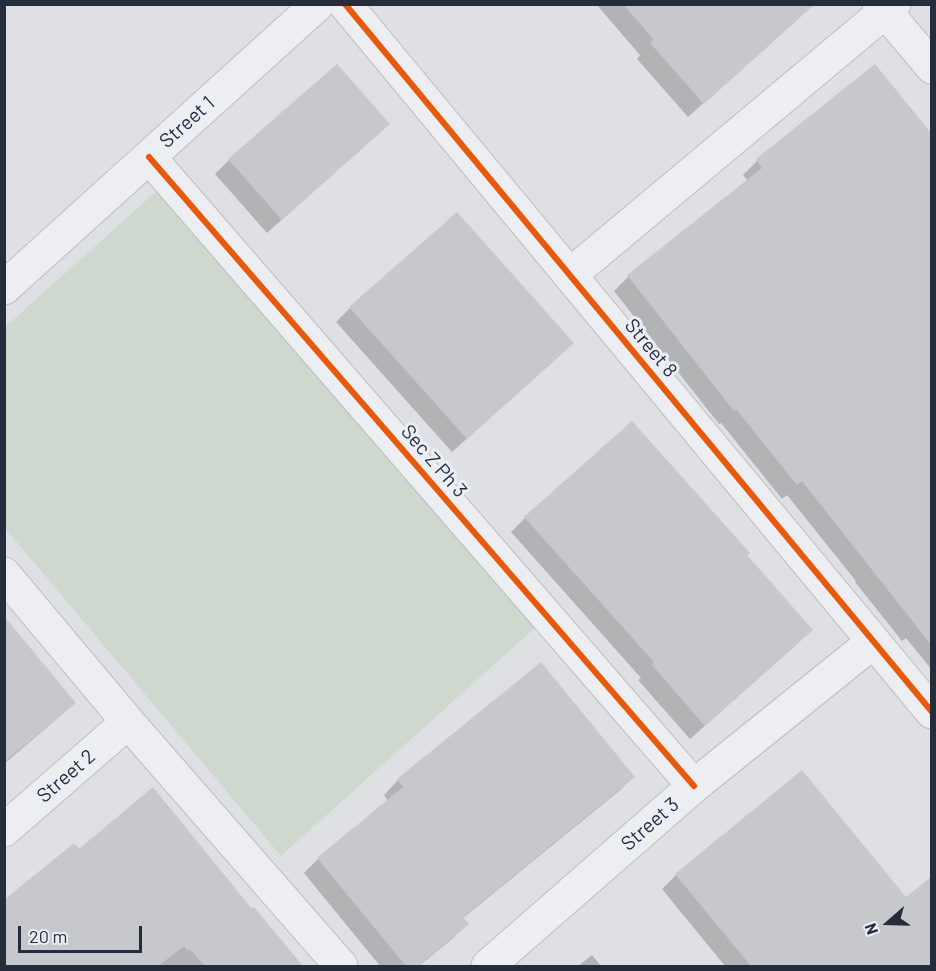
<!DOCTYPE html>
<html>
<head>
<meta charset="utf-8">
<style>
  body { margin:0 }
  #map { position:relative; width:936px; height:971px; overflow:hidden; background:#dee0e3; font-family:Barlow,sans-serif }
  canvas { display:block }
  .frame { position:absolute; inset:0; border:6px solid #252d3d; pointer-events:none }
  .north { position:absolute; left:858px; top:893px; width:60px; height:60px; -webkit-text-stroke:4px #ebeef4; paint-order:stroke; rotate:250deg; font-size:16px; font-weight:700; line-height:24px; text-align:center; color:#252d3d }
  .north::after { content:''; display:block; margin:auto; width:21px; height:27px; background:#252d3d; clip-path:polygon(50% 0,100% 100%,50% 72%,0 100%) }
  .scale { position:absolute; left:18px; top:926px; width:124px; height:27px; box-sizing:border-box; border:3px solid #252d3d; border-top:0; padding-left:8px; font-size:18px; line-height:21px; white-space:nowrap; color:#252d3d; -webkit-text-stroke:4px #ebeef4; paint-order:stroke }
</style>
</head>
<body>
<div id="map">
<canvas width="936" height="971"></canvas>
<div class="frame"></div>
<div class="north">N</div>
<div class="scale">20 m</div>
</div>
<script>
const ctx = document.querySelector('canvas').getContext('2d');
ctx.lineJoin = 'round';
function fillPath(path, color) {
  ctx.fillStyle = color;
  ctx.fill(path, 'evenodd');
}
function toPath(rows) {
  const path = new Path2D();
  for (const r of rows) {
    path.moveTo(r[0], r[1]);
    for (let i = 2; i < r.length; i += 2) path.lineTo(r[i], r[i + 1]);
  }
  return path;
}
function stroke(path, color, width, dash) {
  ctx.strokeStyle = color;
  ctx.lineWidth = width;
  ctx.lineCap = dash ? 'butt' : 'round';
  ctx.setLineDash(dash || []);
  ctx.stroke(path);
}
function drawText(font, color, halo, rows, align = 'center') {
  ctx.font = font + ' Barlow,sans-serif';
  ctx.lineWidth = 6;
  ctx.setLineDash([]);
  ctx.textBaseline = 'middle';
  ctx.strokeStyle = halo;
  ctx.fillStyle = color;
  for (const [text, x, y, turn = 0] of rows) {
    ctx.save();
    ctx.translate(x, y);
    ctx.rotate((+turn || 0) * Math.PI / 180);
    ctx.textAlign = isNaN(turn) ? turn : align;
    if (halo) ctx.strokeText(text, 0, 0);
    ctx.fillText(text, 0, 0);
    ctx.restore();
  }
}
const green = toPath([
  [160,188,538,625,281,856,5,528,4,328]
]);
const shadow = toPath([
  [596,4,807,4,810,8,688,117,637,59,640,55],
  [875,66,932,135,932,670,906,638,902,641,855,582,856,581,787,495,782,499,721,423,719,424,614,291,628,277,748,181,743,175,757,161],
  [388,124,267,233,215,174,229,160],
  [350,308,558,357,452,452,336,322],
  [525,518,745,555,797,644,690,739,638,680,641,678,511,532],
  [4,618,74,703,59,717,4,764],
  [541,664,633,777,619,791,463,918,467,924,453,938,419,966,380,966,304,873,318,859,388,801,384,795,398,780],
  [79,851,251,911,254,909,301,966,4,966,4,911],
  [676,875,906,899,932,877,932,966,725,966,662,889],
  [592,955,601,966,578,966]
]);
const building = toPath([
  [623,4,815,4,704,104,650,43,654,40],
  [337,64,390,124,282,220,228,159],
  [875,64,932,134,932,646,802,481,797,485,736,409,734,411,627,275,762,168,756,159],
  [457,212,574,343,467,439,349,307],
  [632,421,750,553,747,555,813,630,705,726,652,665,654,662,524,517],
  [4,616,76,703,4,762],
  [541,662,635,777,463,917,469,924,418,966,406,966,317,858,403,787,397,779],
  [802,770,906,897,932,876,932,966,751,966,675,874],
  [153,787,252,909,254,907,303,966,205,966,190,949,188,951,184,946,158,966,4,966,4,900,74,843,79,849]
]);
const minor = toPath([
  [345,4,932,712],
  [879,4,932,67],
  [149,157,694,786],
  [570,275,894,4],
  [4,288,318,4],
  [4,574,128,722,341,966],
  [4,830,128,722],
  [488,966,694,786,873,642]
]);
const cycleway = toPath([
  [345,4,932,712],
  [149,157,694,786]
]);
const streetNames = [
  ["Street 1",187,122,-42],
  ["Street 8",651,348,50],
  ["Sec Z Ph 3",434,461,49],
  ["Street 2",66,776,-41],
  ["Street 3",650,824,-41]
];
fillPath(green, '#ced8ce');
fillPath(shadow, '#0003');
fillPath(building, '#c6c8cc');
stroke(minor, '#bcbec1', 35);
stroke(minor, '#edeef1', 33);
stroke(cycleway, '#e8590c', 6);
drawText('20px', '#252d3d', '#ebeef4', streetNames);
</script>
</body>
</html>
